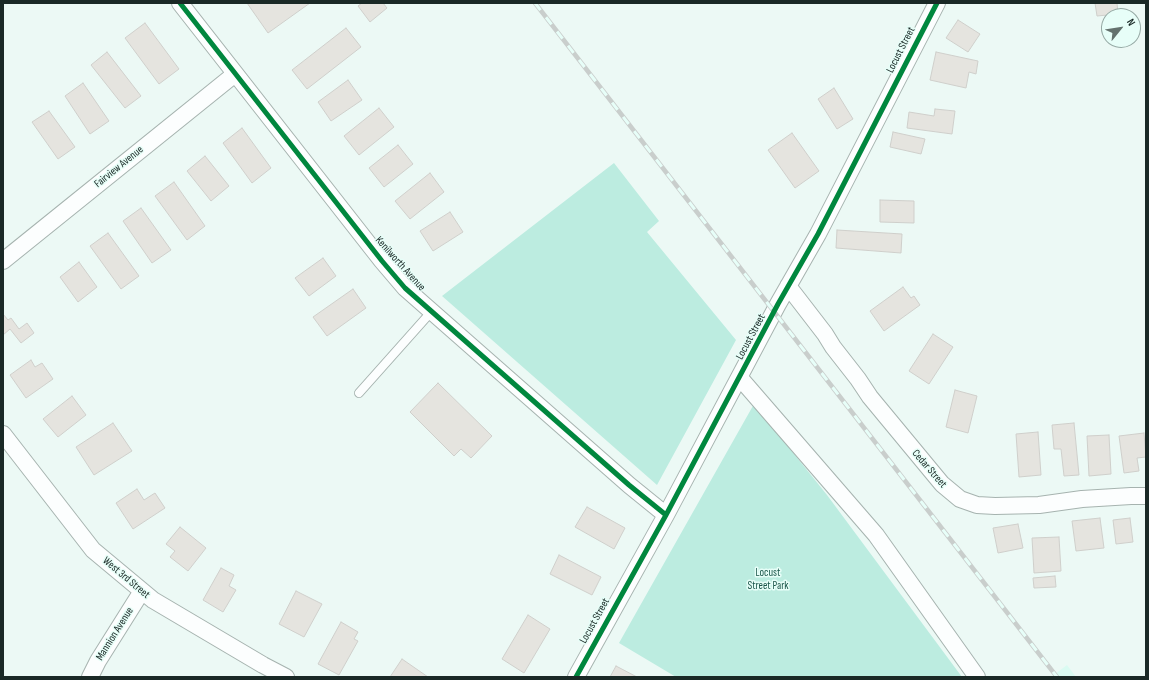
<!DOCTYPE html>
<html>
<head>
<meta charset="utf-8">
<style>
  body { margin:0 }
  #map { position:relative; width:1149px; height:680px; overflow:hidden; background:#ecf9f5; font-family:"Sofia Sans Condensed",sans-serif }
  canvas { display:block }
  .frame { position:absolute; inset:0; border:4px solid #1a2926; pointer-events:none }
  .north { position:absolute; left:1101px; top:8px; width:40px; height:40px; box-sizing:border-box; background:#e7fef8; border:1px solid #95a9a4; border-radius:50%; rotate:60deg; font-size:11px; font-weight:700; line-height:16px; text-align:center; color:#1a2926 }
  .north::after { content:''; display:block; margin:auto; width:14px; height:18px; background:#64726e; clip-path:polygon(50% 0,100% 100%,50% 72%,0 100%) }
</style>
</head>
<body>
<div id="map">
<canvas width="1149" height="680"></canvas>
<div class="frame"></div>
<div class="north">N</div>
</div>
<script>
const ctx = document.querySelector('canvas').getContext('2d');
ctx.lineJoin = 'round';
function fillPath(path, color) {
  ctx.fillStyle = color;
  ctx.fill(path, 'evenodd');
}
function toPath(rows) {
  const path = new Path2D();
  for (const r of rows) {
    path.moveTo(r[0], r[1]);
    for (let i = 2; i < r.length; i += 2) path.lineTo(r[i], r[i + 1]);
  }
  return path;
}
function stroke(path, color, width, dash) {
  ctx.strokeStyle = color;
  ctx.lineWidth = width;
  ctx.lineCap = dash ? 'butt' : 'round';
  ctx.setLineDash(dash || []);
  ctx.stroke(path);
}
function drawText(font, color, halo, rows, align = 'center') {
  ctx.font = font + ' "Sofia Sans Condensed",sans-serif';
  ctx.lineWidth = 3;
  ctx.setLineDash([]);
  ctx.textBaseline = 'middle';
  ctx.strokeStyle = halo;
  ctx.fillStyle = color;
  for (const [text, x, y, turn = 0] of rows) {
    ctx.save();
    ctx.translate(x, y);
    ctx.rotate((+turn || 0) * Math.PI / 180);
    ctx.textAlign = isNaN(turn) ? turn : align;
    if (halo) ctx.strokeText(text, 0, 0);
    ctx.fillText(text, 0, 0);
    ctx.restore();
  }
}
const built = toPath([
  [1067,665,1076,677,1051,677]
]);
const green = toPath([
  [614,163,659,221,647,232,736,340,657,485,442,296],
  [754,404,827,495,962,677,676,677,619,643]
]);
const building = toPath([
  [247,3,310,3,268,33,247,3],
  [362,3,383,3,387,8,370,22,358,6,362,3],
  [1095,3,1117,3,1118,14,1097,16,1095,3],
  [958,20,980,34,968,52,946,38,958,20],
  [145,23,179,69,159,84,125,38,145,23],
  [346,28,361,47,307,89,292,70,346,28],
  [107,52,141,96,125,108,91,65,107,52],
  [936,52,978,61,976,74,969,72,966,88,930,80,936,52],
  [348,80,362,100,331,121,318,102,348,80],
  [83,83,109,121,90,134,65,96,83,83],
  [834,88,853,119,837,129,818,99,834,88],
  [379,108,394,127,359,155,344,136,379,108],
  [935,109,955,111,952,134,907,128,909,112,934,116,935,109],
  [49,111,75,147,58,159,32,122,49,111],
  [242,128,271,168,252,183,223,143,242,128],
  [893,132,925,139,921,154,890,147,893,132],
  [792,133,819,171,795,188,768,150,792,133],
  [398,145,413,164,384,187,369,168,398,145],
  [205,156,229,186,211,201,187,171,205,156],
  [430,173,444,192,410,219,395,201,430,173],
  [174,182,205,226,187,240,155,196,174,182],
  [880,200,914,201,914,223,880,222,880,200],
  [141,208,171,250,152,263,123,221,141,208],
  [450,212,463,232,433,251,420,231,450,212],
  [837,230,902,234,901,253,836,248,837,230],
  [108,233,139,276,121,289,90,246,108,233],
  [323,258,336,276,309,296,295,278,323,258],
  [79,262,97,287,78,302,60,277,79,262],
  [903,287,911,298,914,296,920,305,884,331,870,311,903,287],
  [353,289,366,308,327,336,313,317,353,289],
  [3,314,8,320,11,318,19,329,27,323,34,333,21,343,10,329,3,335,3,314],
  [933,334,953,347,929,384,909,371,933,334],
  [31,360,35,367,42,363,53,379,26,398,10,375,31,360],
  [438,383,492,436,471,458,461,449,454,456,410,412,438,383],
  [955,390,977,396,968,433,946,427,955,390],
  [72,396,86,415,58,437,43,419,72,396],
  [113,423,132,451,94,475,76,447,113,423],
  [1074,423,1079,475,1064,476,1061,449,1054,449,1052,425,1074,423],
  [1038,432,1041,475,1019,477,1016,434,1038,432],
  [1144,433,1146,457,1137,458,1139,471,1124,473,1119,436,1144,433],
  [1109,435,1111,474,1089,476,1087,436,1109,435],
  [137,489,144,500,155,493,165,508,133,529,116,503,137,489],
  [587,507,625,528,614,549,575,527,587,507],
  [1100,518,1104,548,1076,551,1072,521,1100,518],
  [1130,518,1133,542,1116,544,1113,520,1130,518],
  [1018,524,1023,548,998,553,993,528,1018,524],
  [180,527,206,548,188,571,170,557,175,551,166,544,180,527],
  [1059,537,1061,571,1034,573,1032,538,1059,537],
  [559,555,601,577,592,595,550,574,559,555],
  [221,568,234,575,229,586,236,590,223,612,203,600,221,568],
  [1055,576,1056,587,1034,588,1033,578,1055,576],
  [296,591,322,604,304,637,279,624,296,591],
  [528,615,550,629,524,673,502,659,528,615],
  [341,622,358,632,354,639,358,641,339,675,318,664,341,622],
  [402,659,428,677,390,677,402,659],
  [616,666,637,677,610,677,616,666]
]);
const service = toPath([
  [359,393,432,311]
]);
const minor = toPath([
  [180,3,382,261,405,288,629,485,666,515],
  [3,261,235,74],
  [788,286,825,334,833,347,858,379,870,397,942,484,960,499,977,505,995,506,1039,505,1082,499,1131,496,1146,496],
  [740,378,876,535,977,677],
  [3,434,93,550,153,600,263,665,286,677],
  [90,677,98,661,142,591],
  [576,677,666,515,778,304,818,234,937,3]
]);
const rail = toPath([
  [535,3,1057,677]
]);
const cycleway = toPath([
  [180,3,382,261,405,288,629,485,666,515],
  [576,677,666,515,778,304,818,234,937,3]
]);
const streetNames = [
  ["Locust Street",901,50,-63],
  ["Fairview Avenue",119,167,-39],
  ["Kenilworth Avenue",400,264,48],
  ["Locust Street",751,337,-62],
  ["Cedar Street",929,469,49],
  ["West 3rd Street",126,578,40],
  ["Locust Street",595,621,-61],
  ["Mannion Avenue",115,634,-58]
];
const parkNames = [
  ["Locust",768,573],
  ["Street Park",768,586]
];
fillPath(built, '#dafbf2');
fillPath(green, '#bcece0');
fillPath(building, '#e5e4df');
stroke(building, '#cfcfcb', 1);
stroke(service, '#a6b3af', 10);
stroke(minor, '#a6b3af', 18);
stroke(service, '#fcfefe', 8);
stroke(minor, '#fcfefe', 16);
stroke(rail, '#c9cecc', 4.5);
stroke(rail, '#e7fef8', 3, [9]);
stroke(cycleway, '#00873e', 5);
drawText('11px', '#1a2926', '#e7fef8', streetNames);
drawText('11px', '#1a5549', '#e7fef8', parkNames);
</script>
</body>
</html>
